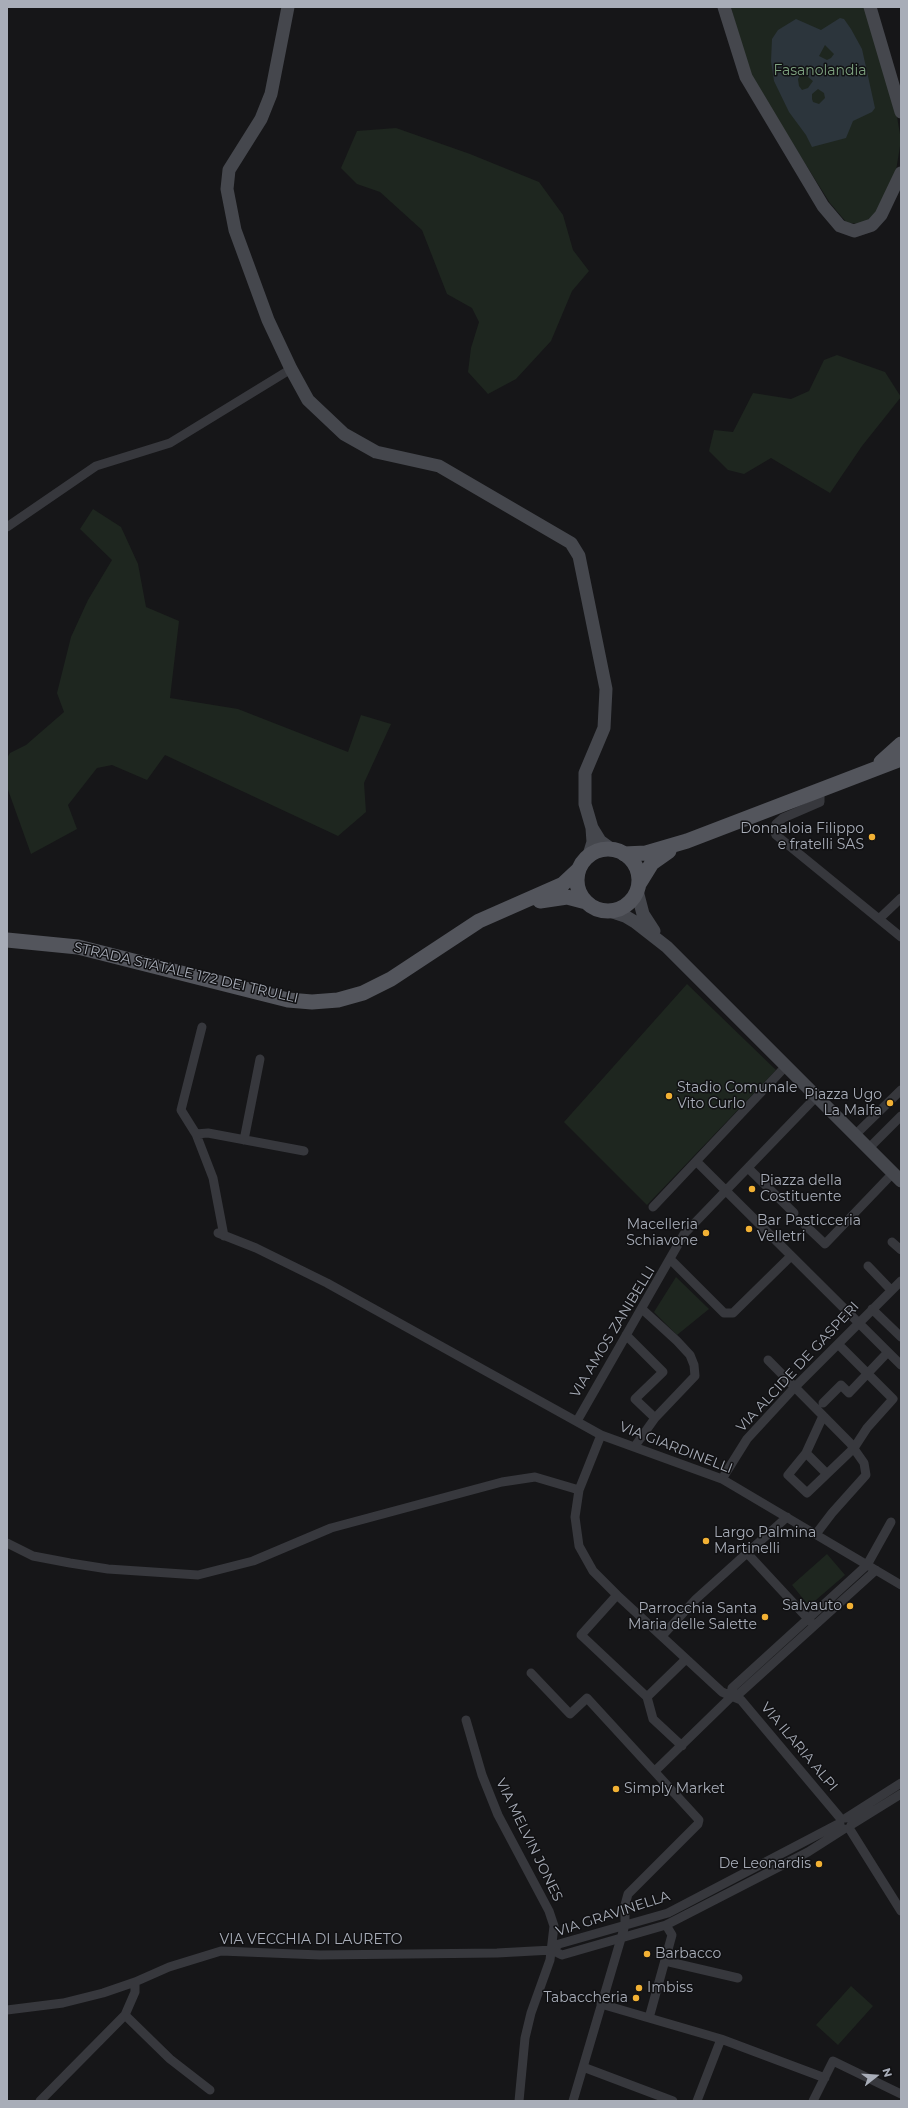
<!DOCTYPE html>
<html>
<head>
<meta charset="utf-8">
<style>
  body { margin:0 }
  #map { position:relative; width:908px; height:2108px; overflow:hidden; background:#161618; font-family:Montserrat,sans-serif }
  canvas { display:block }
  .frame { position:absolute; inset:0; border:8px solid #a8adb8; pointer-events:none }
  .north { position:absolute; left:856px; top:2056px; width:40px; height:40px; -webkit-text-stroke:3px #111113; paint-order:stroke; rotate:73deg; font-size:11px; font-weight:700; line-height:16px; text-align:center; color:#a8adb8 }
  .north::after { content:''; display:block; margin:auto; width:14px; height:18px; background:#a8adb8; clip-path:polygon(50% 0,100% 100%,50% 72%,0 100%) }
</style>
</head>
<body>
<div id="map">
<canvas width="908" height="2108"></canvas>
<div class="frame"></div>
<div class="north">N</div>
</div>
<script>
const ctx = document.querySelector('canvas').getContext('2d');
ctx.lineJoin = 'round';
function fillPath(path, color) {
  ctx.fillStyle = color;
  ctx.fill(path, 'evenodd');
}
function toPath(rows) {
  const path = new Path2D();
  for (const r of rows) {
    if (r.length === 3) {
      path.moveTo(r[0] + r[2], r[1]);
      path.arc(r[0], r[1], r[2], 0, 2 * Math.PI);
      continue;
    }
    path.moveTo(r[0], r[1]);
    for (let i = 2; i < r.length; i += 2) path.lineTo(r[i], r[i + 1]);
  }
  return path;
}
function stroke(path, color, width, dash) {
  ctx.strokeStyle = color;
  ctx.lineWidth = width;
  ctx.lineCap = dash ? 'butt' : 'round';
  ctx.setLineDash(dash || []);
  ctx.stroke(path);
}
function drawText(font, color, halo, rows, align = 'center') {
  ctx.font = font + ' Montserrat,sans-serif';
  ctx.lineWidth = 3;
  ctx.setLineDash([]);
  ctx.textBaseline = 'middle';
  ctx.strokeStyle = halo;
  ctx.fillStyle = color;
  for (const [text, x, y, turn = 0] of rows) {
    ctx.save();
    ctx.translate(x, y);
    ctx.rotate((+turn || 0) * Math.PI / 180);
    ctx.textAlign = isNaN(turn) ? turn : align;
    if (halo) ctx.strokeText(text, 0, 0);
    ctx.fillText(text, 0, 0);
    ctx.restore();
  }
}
const green = toPath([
  [731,7,865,7,895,105,901,140,895,177,878,213,862,224,847,223,830,203,749,75],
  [396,128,470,154,539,182,563,215,573,250,589,271,572,291,551,341,516,379,488,394,468,372,471,348,479,322,472,308,447,294,422,230,380,192,357,184,341,168,357,131],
  [837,355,885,372,901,397,862,446,830,493,771,458,744,474,728,470,709,451,714,430,733,432,753,393,791,399,809,391,824,360],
  [93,509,121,527,138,564,146,607,179,621,170,698,238,709,348,752,361,715,391,724,364,783,366,812,338,836,165,755,147,780,112,765,97,768,68,805,77,829,31,854,7,787,7,758,10,753,26,745,64,712,57,693,71,637,88,600,112,560,80,529],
  [687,984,776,1070,647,1205,564,1122],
  [676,1277,709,1309,677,1335,654,1312],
  [827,1554,845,1575,809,1606,792,1585],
  [851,1986,873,2006,838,2045,816,2025]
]);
const water = toPath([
  [840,18,844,19,851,29,862,49,875,108,872,112,853,121,846,138,812,147,806,135,789,112,774,81,771,61,772,39,778,30,796,19,821,30],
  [825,45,834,54,831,58,827,60,819,56],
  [802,72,813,81,808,88,802,90,799,86,798,79],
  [818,89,824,93,825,98,819,104,813,102,812,99,812,94]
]);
const street = toPath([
  [7,527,96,466,170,443,291,369],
  [820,791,820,802,783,818,776,824,774,830,776,835,901,937],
  [879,919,901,898],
  [202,1027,181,1110,196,1134,213,1178,224,1236],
  [196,1134,208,1133,304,1151],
  [855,1135,901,1090],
  [244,1140,260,1059],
  [869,1148,901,1116],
  [697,1162,901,1365],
  [748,1168,794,1213],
  [653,1207,785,1067],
  [805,1225,825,1244,893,1173],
  [218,1233,256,1248,327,1283,601,1435,722,1479,901,1585],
  [892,1242,901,1250],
  [671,1260,724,1313,733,1313,791,1256],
  [868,1266,891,1290],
  [872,1309,901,1337],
  [626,1335,663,1372,635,1399,655,1418],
  [768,1360,850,1443,864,1463,866,1475,832,1513,816,1534],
  [823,1403,841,1385,849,1393,888,1352],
  [823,1416,806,1453,788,1475,807,1493,854,1448,867,1428,893,1399,839,1345],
  [577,1421,684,1234,816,1097],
  [601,1435,579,1490,575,1517,579,1546,593,1571,617,1595,722,1692,741,1700,841,1819],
  [635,1446,655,1418,695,1376,694,1365,690,1355,677,1341,642,1309],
  [806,1453,826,1473],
  [722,1479,747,1439,794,1388,901,1281],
  [7,1543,33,1556,70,1563,108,1569,198,1575,253,1561,331,1528,502,1482,535,1477,579,1490],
  [747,1553,811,1622],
  [617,1595,581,1635,647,1697,653,1719,682,1746],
  [662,1636,696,1599,787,1517],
  [531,1673,570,1714,587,1698,699,1820,698,1824,628,1894,625,1905,625,1925,573,2101],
  [647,1697,686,1659],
  [731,1697,732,1688,867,1565,891,1522],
  [466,1720,482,1775,498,1815,549,1911,554,1926,550,1960,531,2013,525,2038,519,2101],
  [655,1771,731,1697,740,1693,876,1570],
  [846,1818,901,1783],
  [851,1825,901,1794],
  [849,1828,901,1911],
  [552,1950,562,1955,666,1925,808,1852,844,1829],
  [552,1950,559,1944,668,1913,840,1823],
  [665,1961,738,1978],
  [601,2004,721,2039,825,2078],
  [7,2010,63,2003,103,1993,135,1982,169,1967,221,1951,320,1955,497,1953,552,1950],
  [125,2015,170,2059,210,2090],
  [649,2018,672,1935,666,1925],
  [583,2067,673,2101],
  [40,2101,125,2015,135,1992,135,1982],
  [697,2101,721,2039],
  [813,2101,833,2061,901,2094]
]);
const secondary = toPath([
  [288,7,271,94,261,119,229,170,227,189,235,230,268,320,291,369,308,400,344,434,376,452,439,466,571,543,579,556,606,689,604,728,585,773,585,804,592,828],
  [724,7,746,77,823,206,840,226,854,231,872,225,881,215,901,173],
  [870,7,901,112],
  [589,855,593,842,592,828,600,841,611,849],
  [637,891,643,914,654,931],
  [610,911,625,916,635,922,667,947,901,1181]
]);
const primary = toPath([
  [881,762,901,744],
  [608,880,31],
  [624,854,646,853,687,841,901,759],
  [639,884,652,863,669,851],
  [540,901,567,897,586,902],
  [7,940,78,947,288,1000,312,1002,338,1000,363,993,391,979,479,921,563,884,578,870]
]);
const markers = [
  [872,837,4,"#f2b134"],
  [669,1096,4,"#f2b134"],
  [890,1103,4,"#f2b134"],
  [752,1189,4,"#f2b134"],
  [749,1229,4,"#f2b134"],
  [706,1233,4,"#f2b134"],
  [706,1541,4,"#f2b134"],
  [850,1606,4,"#f2b134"],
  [765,1617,4,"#f2b134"],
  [616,1789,4,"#f2b134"],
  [819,1864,4,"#f2b134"],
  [647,1954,4,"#f2b134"],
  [639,1988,4,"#f2b134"],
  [636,1998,4,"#f2b134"]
];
const parkNames = [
  ["Fasanolandia",820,71]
];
const poiNames = [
  ["Donnaloia Filippo",864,829],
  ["e fratelli SAS",864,845],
  ["Stadio Comunale",677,1088,"left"],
  ["Vito Curlo",677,1104,"left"],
  ["Piazza Ugo",882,1095],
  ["La Malfa",882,1111],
  ["Piazza della",760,1181,"left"],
  ["Costituente",760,1197,"left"],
  ["Bar Pasticceria",757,1221,"left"],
  ["Velletri",757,1237,"left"],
  ["Macelleria",698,1225],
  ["Schiavone",698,1241],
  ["Largo Palmina",714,1533,"left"],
  ["Martinelli",714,1549,"left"],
  ["Salvauto",842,1606],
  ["Parrocchia Santa",757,1609],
  ["Maria delle Salette",757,1625],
  ["Simply Market",624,1789,"left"],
  ["De Leonardis",811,1864],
  ["Barbacco",655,1954,"left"],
  ["Imbiss",647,1988,"left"],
  ["Tabaccheria",628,1998]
];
const streetNames = [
  ["STRADA STATALE 172 DEI TRULLI",186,973,13],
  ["VIA AMOS ZANIBELLI",613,1332,-59],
  ["VIA ALCIDE DE GASPERI",798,1367,-47],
  ["VIA GIARDINELLI",676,1448,21],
  ["VIA ILARIA ALPI",799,1747,50],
  ["VIA MELVIN JONES",529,1840,64],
  ["VIA GRAVINELLA",613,1914,-18],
  ["VIA VECCHIA DI LAURETO",311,1940]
];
fillPath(green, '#1e261f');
fillPath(water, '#2c353c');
stroke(street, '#37383d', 9);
stroke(secondary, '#45474d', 13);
stroke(primary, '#53555c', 15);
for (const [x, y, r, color] of markers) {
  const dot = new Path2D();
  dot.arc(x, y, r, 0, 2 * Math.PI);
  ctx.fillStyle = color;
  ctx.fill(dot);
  stroke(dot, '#111113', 1.5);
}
drawText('14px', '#7fa381', '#111113', parkNames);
drawText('14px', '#a8adb8', '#111113', poiNames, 'right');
drawText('14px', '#a8adb8', '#111113', streetNames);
</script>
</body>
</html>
